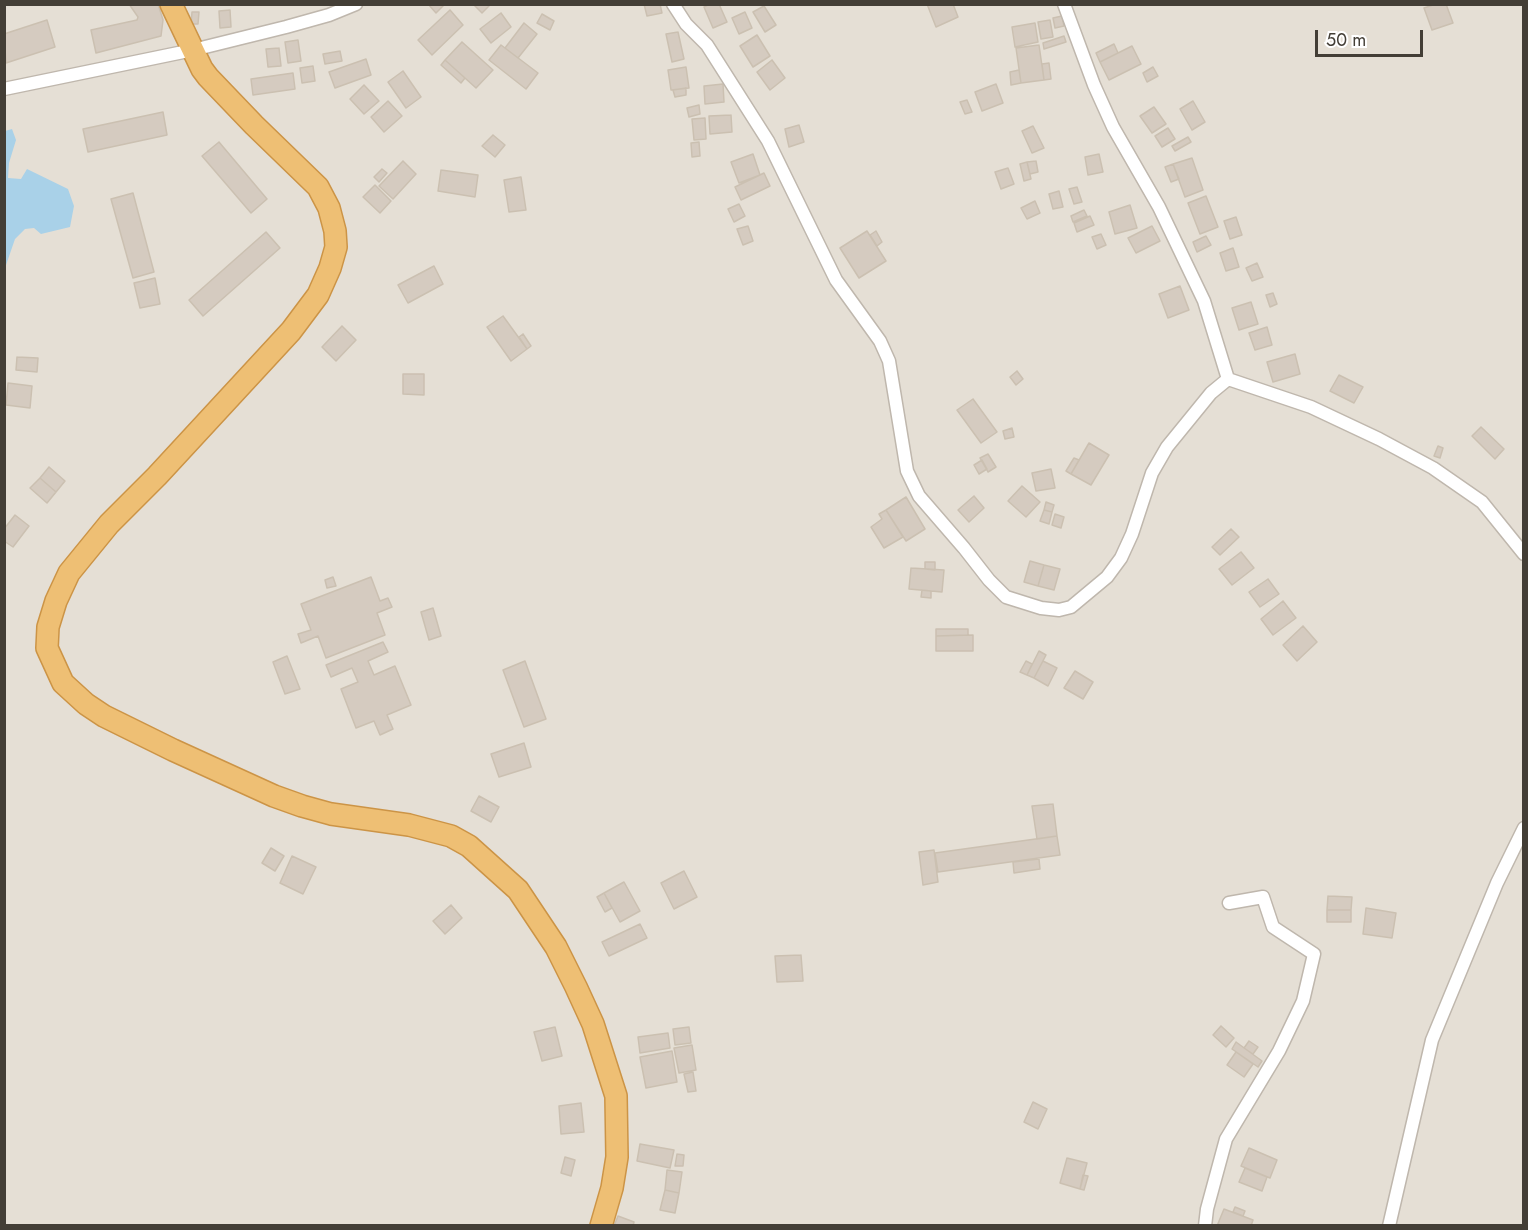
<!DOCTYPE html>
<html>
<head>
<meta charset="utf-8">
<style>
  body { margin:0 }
  #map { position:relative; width:1528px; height:1230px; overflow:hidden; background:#f1ede6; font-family:Jost,sans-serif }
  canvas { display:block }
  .frame { position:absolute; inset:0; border:6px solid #433e36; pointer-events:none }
  .scale { position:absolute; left:1315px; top:30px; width:108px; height:27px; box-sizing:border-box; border:3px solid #433e36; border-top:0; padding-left:8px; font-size:18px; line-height:21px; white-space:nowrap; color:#433e36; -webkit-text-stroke:4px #fff; paint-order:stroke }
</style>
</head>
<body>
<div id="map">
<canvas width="1528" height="1230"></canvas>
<div class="frame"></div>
<div class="scale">50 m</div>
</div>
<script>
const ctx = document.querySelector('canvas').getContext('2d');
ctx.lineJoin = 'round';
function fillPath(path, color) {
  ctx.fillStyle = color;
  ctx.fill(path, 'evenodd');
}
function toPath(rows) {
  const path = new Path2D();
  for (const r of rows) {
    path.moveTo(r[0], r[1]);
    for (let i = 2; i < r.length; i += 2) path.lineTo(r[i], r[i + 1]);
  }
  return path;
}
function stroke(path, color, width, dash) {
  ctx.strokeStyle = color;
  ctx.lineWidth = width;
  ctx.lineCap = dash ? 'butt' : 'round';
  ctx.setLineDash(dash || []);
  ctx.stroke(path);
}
const residential = toPath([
  [5,5,1523,5,1523,1225,5,1225]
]);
const water = toPath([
  [12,129,16,140,9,163,8,178,21,179,27,169,68,189,74,206,70,227,41,234,34,228,25,229,15,239,5,268,5,131]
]);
const building = toPath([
  [129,4,158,4,163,20,161,36,96,53,91,30,137,20,138,17,129,4],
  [428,4,445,4,436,13,428,4],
  [473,4,491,4,482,13,473,4],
  [644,4,660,4,662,13,647,16,644,4],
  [710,4,719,4,727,22,713,28,704,7,710,4],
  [927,4,953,4,958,17,936,27,927,4],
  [1436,4,1446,4,1453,23,1432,30,1424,8,1436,4],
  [764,6,776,25,765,32,753,12,764,6],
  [230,10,231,27,220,28,219,11,230,10],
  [450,10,463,25,432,55,418,40,450,10],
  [192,12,199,12,198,24,191,24,192,12],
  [745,12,752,28,739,34,732,18,745,12],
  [501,13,511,27,491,43,480,29,501,13],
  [542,14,554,21,550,30,537,23,542,14],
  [1062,16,1064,26,1055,28,1053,18,1062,16],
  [47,20,55,47,6,63,4,34,47,20],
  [1050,20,1053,37,1041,39,1038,22,1050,20],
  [524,23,537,34,518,58,505,48,524,23],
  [1035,23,1038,42,1015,47,1012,27,1035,23],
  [678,32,684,59,672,62,666,34,678,32],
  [757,35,770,56,753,67,740,46,757,35],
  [1064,36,1066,42,1044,49,1043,43,1064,36],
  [298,40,301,61,288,63,285,42,298,40],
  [462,42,493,70,476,88,445,60,462,42],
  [1114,44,1118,53,1100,62,1096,53,1114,44],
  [501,45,538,73,526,89,489,60,501,45],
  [1039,45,1044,80,1021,83,1016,48,1039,45],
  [1132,46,1141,64,1109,80,1100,62,1132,46],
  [279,48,281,66,268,67,266,49,279,48],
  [340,51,342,61,325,64,323,54,340,51],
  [366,59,371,75,335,88,329,72,366,59],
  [445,60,465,78,461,83,441,65,445,60],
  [772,60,785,78,770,90,757,72,772,60],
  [1049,63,1051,79,1044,80,1042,64,1049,63],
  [313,66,315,81,302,83,300,68,313,66],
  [686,67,689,88,671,90,668,70,686,67],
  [1153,67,1158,76,1147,82,1143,73,1153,67],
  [1019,70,1021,83,1011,85,1010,72,1019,70],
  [403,71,421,97,406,108,388,82,403,71],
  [293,73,295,89,253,95,251,79,293,73],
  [723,84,724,102,705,104,704,86,723,84],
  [996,84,1003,103,982,111,975,92,996,84],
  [364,85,379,101,364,114,350,99,364,85],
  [686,88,686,95,675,97,673,90,686,88],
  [967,100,972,112,965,114,960,102,967,100],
  [388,101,402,116,384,132,371,117,388,101],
  [1193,101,1205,122,1192,130,1180,109,1193,101],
  [699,105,700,114,689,117,687,108,699,105],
  [1154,107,1166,124,1152,133,1140,116,1154,107],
  [163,112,167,135,88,152,83,129,163,112],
  [731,115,732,132,710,134,709,116,731,115],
  [705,118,706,139,694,140,692,119,705,118],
  [799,125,804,142,789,147,785,129,799,125],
  [1033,126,1044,148,1032,153,1022,131,1033,126],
  [1168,128,1175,139,1162,147,1155,136,1168,128],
  [493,135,505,145,495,157,482,146,493,135],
  [1188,137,1191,142,1175,151,1172,146,1188,137],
  [219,142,267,199,251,213,202,156,219,142],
  [699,142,700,156,692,157,691,143,699,142],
  [753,154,760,175,739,183,731,162,753,154],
  [1099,154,1103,172,1088,175,1085,157,1099,154],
  [1192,158,1203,190,1185,197,1173,164,1192,158],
  [403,161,416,174,393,199,379,186,403,161],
  [1036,161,1038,172,1030,174,1027,162,1036,161],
  [1027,162,1031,179,1024,181,1020,164,1027,162],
  [1173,164,1179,179,1171,182,1165,167,1173,164],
  [1008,168,1014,184,1001,189,995,172,1008,168],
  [382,169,387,173,379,182,374,177,382,169],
  [441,170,478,175,475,197,438,191,441,170],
  [764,173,770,186,741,200,735,187,764,173],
  [521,177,526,210,509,212,504,180,521,177],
  [375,185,391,201,380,213,363,197,375,185],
  [1077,187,1082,202,1074,204,1069,189,1077,187],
  [1059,191,1063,207,1053,209,1049,194,1059,191],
  [133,193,154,272,133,278,111,199,133,193],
  [1206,196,1218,227,1200,234,1188,203,1206,196],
  [1035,201,1040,213,1027,219,1021,208,1035,201],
  [739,204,745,216,734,222,728,209,739,204],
  [1130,205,1137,228,1115,234,1109,212,1130,205],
  [1084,210,1087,216,1073,222,1071,216,1084,210],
  [1090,216,1094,225,1077,232,1074,223,1090,216],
  [1236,217,1242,235,1230,239,1224,221,1236,217],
  [748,226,753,241,743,245,737,229,748,226],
  [1152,226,1160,241,1136,253,1128,238,1152,226],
  [867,231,886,261,859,278,840,248,867,231],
  [876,231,882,242,877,246,870,235,876,231],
  [266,232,280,248,203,316,189,300,266,232],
  [1101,234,1106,245,1097,249,1092,237,1101,234],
  [1206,236,1211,245,1197,252,1193,242,1206,236],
  [1233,248,1239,267,1226,271,1220,253,1233,248],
  [1257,263,1263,277,1252,281,1246,268,1257,263],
  [434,266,443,284,408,303,398,285,434,266],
  [155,278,160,304,140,308,134,283,155,278],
  [1180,286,1189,310,1168,318,1159,294,1180,286],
  [1273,293,1277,304,1270,307,1266,295,1273,293],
  [1251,302,1258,324,1239,330,1232,308,1251,302],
  [503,316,527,349,511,361,487,327,503,316],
  [342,326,356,340,336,361,322,347,342,326],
  [1267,327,1272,345,1255,350,1249,333,1267,327],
  [523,334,531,346,527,349,519,337,523,334],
  [1295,354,1300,374,1273,382,1267,362,1295,354],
  [17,357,38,358,37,372,16,370,17,357],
  [1017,371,1023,379,1016,385,1010,377,1017,371],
  [403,374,424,374,424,395,403,394,403,374],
  [1339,375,1363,387,1354,403,1330,391,1339,375],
  [8,383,32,386,30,408,6,405,8,383],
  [973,399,997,432,981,443,957,410,973,399],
  [1481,427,1504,449,1495,459,1472,436,1481,427],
  [1012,428,1014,437,1005,439,1003,431,1012,428],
  [1089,443,1109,455,1091,485,1071,474,1089,443],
  [1438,446,1443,448,1440,458,1434,456,1438,446],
  [988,454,996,467,988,472,980,458,988,454],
  [1074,458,1079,460,1071,474,1066,471,1074,458],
  [982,460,987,469,979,474,974,465,982,460],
  [49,467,65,481,56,492,40,478,49,467],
  [1051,469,1055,488,1036,491,1032,473,1051,469],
  [40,478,56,492,47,503,30,488,40,478],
  [1022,486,1040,502,1026,517,1008,501,1022,486],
  [974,496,984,508,969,522,958,510,974,496],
  [906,497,925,529,906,541,886,510,906,497],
  [1046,502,1054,505,1052,512,1044,510,1046,502],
  [886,510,903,537,884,548,871,527,882,519,879,514,886,510],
  [1044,510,1052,512,1049,524,1040,521,1044,510],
  [1055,514,1064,517,1061,528,1052,525,1055,514],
  [15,515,29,526,13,547,4,541,4,529,15,515],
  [1231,529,1239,537,1220,555,1212,547,1231,529],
  [1241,552,1254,568,1232,585,1219,569,1241,552],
  [1030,561,1044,565,1038,586,1024,582,1030,561],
  [925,562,935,562,935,570,925,569,925,562],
  [1044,565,1060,569,1054,590,1038,586,1044,565],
  [911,568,944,570,942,592,909,589,911,568],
  [333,577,336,586,327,588,325,580,333,577],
  [371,577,380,601,388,598,392,607,377,613,385,635,326,658,318,636,301,643,298,634,311,630,301,604,371,577],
  [1268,579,1279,594,1260,607,1249,592,1268,579],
  [922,590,931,591,931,598,921,597,922,590],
  [1283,601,1296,618,1273,635,1261,619,1283,601],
  [433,608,441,636,429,640,421,612,433,608],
  [1303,626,1317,642,1297,661,1283,645,1303,626],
  [936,629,968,629,968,635,936,636,936,629],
  [973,635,973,651,936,651,936,636,973,635],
  [383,642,388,652,368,661,374,675,395,666,411,705,387,715,393,729,380,735,374,721,356,728,341,689,358,682,352,668,331,677,326,665,383,642],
  [1039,651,1046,655,1034,678,1027,675,1039,651],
  [287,656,300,689,285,694,273,662,287,656],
  [525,661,546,719,524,727,503,670,525,661],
  [1026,661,1032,664,1027,675,1020,672,1026,661],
  [1043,661,1057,668,1048,686,1034,678,1043,661],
  [1075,671,1093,682,1083,699,1064,688,1075,671],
  [524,743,531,767,499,777,491,754,524,743],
  [479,796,499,807,491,822,471,811,479,796],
  [1053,804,1057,836,1037,839,1032,806,1053,804],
  [1057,836,1060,855,938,872,935,853,1057,836],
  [271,848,284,856,275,871,262,863,271,848],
  [934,850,938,882,923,885,919,852,934,850],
  [292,856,316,867,303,894,280,883,292,856],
  [1039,859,1040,869,1014,873,1013,862,1039,859],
  [684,871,697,897,674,909,661,883,684,871],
  [624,882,640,911,620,922,604,893,624,882],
  [604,893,612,908,605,912,597,897,604,893],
  [1328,896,1352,897,1351,910,1327,910,1328,896],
  [451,905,462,918,445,934,433,921,451,905],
  [1366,908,1396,913,1392,938,1363,934,1366,908],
  [1327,910,1351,910,1351,922,1327,922,1327,910],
  [640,924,647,938,609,956,602,942,640,924],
  [801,955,803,981,777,982,775,956,801,955],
  [1221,1026,1234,1038,1226,1047,1213,1035,1221,1026],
  [555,1027,562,1056,542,1061,534,1032,555,1027],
  [689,1027,691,1043,675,1045,673,1029,689,1027],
  [668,1033,670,1048,640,1053,638,1037,668,1033],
  [1249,1041,1258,1047,1253,1054,1244,1048,1249,1041],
  [1236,1042,1262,1061,1258,1067,1232,1049,1236,1042],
  [692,1045,696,1070,679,1073,674,1048,692,1045],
  [672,1051,677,1082,646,1088,640,1057,672,1051],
  [1236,1052,1253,1064,1244,1077,1227,1065,1236,1052],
  [693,1072,696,1091,688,1092,684,1074,693,1072],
  [1033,1102,1047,1109,1038,1129,1024,1122,1033,1102],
  [581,1103,584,1132,561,1134,559,1106,581,1103],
  [640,1144,674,1150,670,1168,637,1161,640,1144],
  [1249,1148,1277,1160,1270,1178,1241,1166,1249,1148],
  [677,1154,684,1155,683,1166,675,1166,677,1154],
  [565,1157,575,1160,571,1176,561,1173,565,1157],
  [1067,1158,1087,1163,1080,1189,1060,1183,1067,1158],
  [1245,1168,1267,1177,1262,1191,1239,1182,1245,1168],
  [667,1170,682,1172,679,1193,665,1190,667,1170],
  [1083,1175,1088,1176,1084,1190,1080,1189,1083,1175],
  [665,1190,679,1193,675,1213,660,1210,665,1190],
  [1235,1207,1245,1211,1243,1216,1233,1212,1235,1207],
  [1224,1209,1253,1220,1251,1226,1217,1226,1224,1209],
  [618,1216,634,1222,633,1226,614,1226,618,1216]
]);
const street = toPath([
  [673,4,686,24,707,45,768,141,836,280,880,341,889,361,907,471,919,496,964,548,989,580,1006,597,1041,608,1059,610,1071,607,1107,577,1121,558,1132,534,1152,473,1167,447,1211,393,1228,379],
  [1064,4,1094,85,1113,127,1159,207,1204,301,1228,379,1311,407,1379,439,1433,468,1482,502,1524,554],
  [4,89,193,50,286,27,329,15,356,4],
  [1205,1226,1207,1209,1226,1139,1279,1051,1303,1001,1314,954,1273,927,1263,897,1229,903],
  [1389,1226,1432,1040,1497,883,1524,828]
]);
const highway = toPath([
  [171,4,202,69,208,77,254,125,318,187,329,208,335,231,336,247,330,268,318,295,291,331,157,476,109,524,69,573,56,601,48,627,47,648,63,683,86,704,104,716,173,750,274,796,302,806,331,814,409,825,451,836,469,846,518,890,556,947,576,987,593,1024,616,1096,617,1157,612,1188,601,1226]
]);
fillPath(residential, '#e5dfd5');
fillPath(water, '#a9d1e8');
fillPath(building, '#d5cbc0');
stroke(building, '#cbc0b1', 1.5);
stroke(street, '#bfb7ad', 15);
stroke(highway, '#cc9446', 24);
stroke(street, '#fff', 12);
stroke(highway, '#eebf74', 21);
</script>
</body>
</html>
